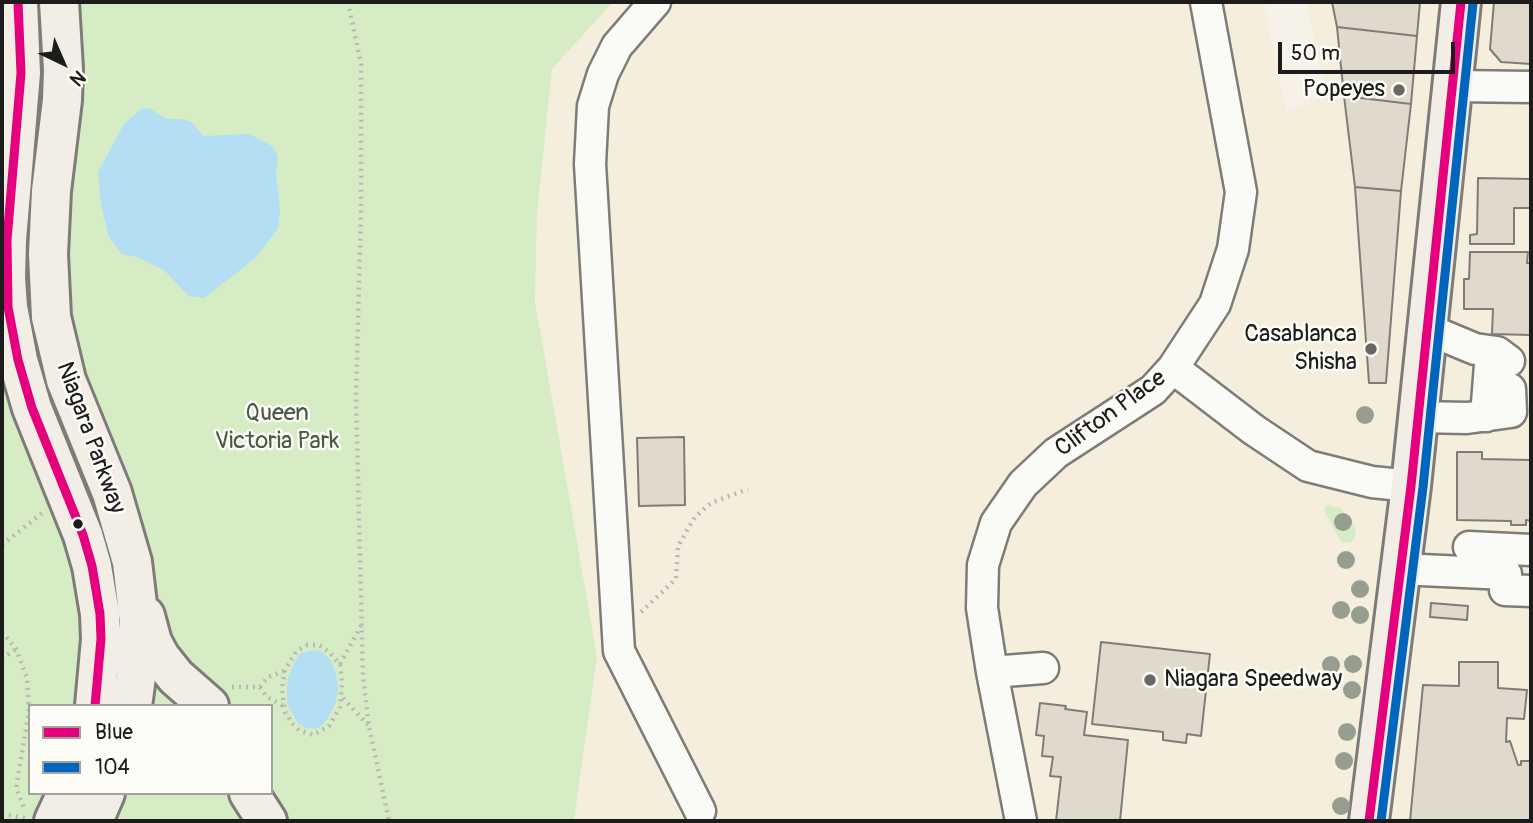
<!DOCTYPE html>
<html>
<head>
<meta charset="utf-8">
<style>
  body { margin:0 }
  #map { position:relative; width:1533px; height:823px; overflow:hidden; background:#f6f2ea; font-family:Pangolin,sans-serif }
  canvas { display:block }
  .frame { position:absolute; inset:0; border:4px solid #1c1c1c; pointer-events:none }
  .legend { position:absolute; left:28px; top:704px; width:245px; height:91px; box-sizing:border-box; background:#fdfcf7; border:2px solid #a3a29f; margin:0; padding:9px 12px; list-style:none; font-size:21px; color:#1c1c1c }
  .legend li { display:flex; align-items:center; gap:14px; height:35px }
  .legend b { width:35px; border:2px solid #a3a29f }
  .north { position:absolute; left:28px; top:28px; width:70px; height:70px; -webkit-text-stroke:5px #fdfcf7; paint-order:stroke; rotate:136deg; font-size:19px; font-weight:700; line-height:28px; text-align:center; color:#1c1c1c }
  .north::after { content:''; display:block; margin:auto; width:24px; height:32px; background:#1c1c1c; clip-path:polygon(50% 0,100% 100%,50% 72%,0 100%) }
  .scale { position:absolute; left:1278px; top:42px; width:177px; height:32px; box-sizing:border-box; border:4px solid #1c1c1c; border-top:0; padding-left:9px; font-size:21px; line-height:24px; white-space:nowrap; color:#1c1c1c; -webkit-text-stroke:5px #fdfcf7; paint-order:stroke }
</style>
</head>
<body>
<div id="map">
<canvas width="1533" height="823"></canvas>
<div class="frame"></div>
<ul class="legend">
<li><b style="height:9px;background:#e5007d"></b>Blue</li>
<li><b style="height:9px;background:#0065bd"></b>104</li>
</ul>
<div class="north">N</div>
<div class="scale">50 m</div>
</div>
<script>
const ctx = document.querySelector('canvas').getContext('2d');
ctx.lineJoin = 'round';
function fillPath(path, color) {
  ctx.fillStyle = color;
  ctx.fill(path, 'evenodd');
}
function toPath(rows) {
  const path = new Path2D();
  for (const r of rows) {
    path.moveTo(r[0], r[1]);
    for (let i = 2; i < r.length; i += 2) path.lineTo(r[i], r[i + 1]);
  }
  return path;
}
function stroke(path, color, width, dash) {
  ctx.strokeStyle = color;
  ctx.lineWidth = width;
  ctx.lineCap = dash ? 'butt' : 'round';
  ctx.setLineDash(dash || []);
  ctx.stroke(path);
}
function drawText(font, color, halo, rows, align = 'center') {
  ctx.font = font + ' Pangolin,sans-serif';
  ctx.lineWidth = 5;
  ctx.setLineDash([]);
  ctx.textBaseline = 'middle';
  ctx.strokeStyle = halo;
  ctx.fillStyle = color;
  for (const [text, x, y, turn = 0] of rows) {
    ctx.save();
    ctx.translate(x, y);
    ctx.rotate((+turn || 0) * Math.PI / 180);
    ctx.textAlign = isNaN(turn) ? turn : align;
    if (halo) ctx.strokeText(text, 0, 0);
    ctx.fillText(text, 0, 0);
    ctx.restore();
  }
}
const built = toPath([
  [613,2,1263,2,1287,111,1326,94,1306,2,1531,2,1531,821,574,821,597,656,535,301,537,214,552,69]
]);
const green = toPath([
  [2,2,613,2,552,69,537,214,535,301,597,656,574,821,2,821],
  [30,706,271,706,271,793,30,793],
  [1327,505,1340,508,1352,521,1356,530,1355,538,1351,542,1342,543,1339,538,1324,510]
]);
const water = toPath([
  [142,108,150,109,167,119,182,119,191,122,204,136,249,134,272,146,278,156,276,174,280,209,278,229,254,259,204,298,189,296,164,270,137,257,122,254,109,237,101,204,98,172,124,124],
  [314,650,321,651,331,661,336,673,338,687,336,701,328,718,320,727,314,729,303,727,297,722,287,703,287,689,288,678,296,659,301,653]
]);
const building = toPath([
  [1332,2,1420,2,1417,36,1337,27,1332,2],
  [1494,2,1531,2,1531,64,1501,62,1490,49,1494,2],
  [1337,27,1417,36,1411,104,1344,96,1337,27],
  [1344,96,1411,104,1401,191,1355,187,1344,96],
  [1478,178,1531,179,1531,208,1514,208,1514,244,1470,244,1470,235,1477,234,1478,178],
  [1355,187,1401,191,1386,383,1369,383,1355,187],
  [1470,252,1528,252,1527,263,1531,263,1531,335,1492,334,1493,309,1464,309,1464,279,1469,279,1470,252],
  [684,437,685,505,639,506,637,438,684,437],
  [1457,452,1482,452,1482,459,1531,460,1531,521,1526,520,1526,525,1511,525,1511,521,1457,520,1457,452],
  [1431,603,1468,606,1467,620,1430,617,1431,603],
  [1101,642,1210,654,1201,736,1187,734,1186,743,1163,740,1163,732,1092,724,1101,642],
  [1459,662,1498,662,1498,688,1527,690,1524,719,1507,718,1506,742,1510,741,1518,765,1521,765,1521,761,1531,761,1531,821,1410,821,1423,685,1459,686,1459,662],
  [1040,703,1066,706,1065,709,1087,712,1084,735,1128,740,1120,821,1056,821,1061,777,1050,776,1053,757,1042,756,1044,736,1036,735,1040,703]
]);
const path = toPath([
  [348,2,361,64,361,210,356,397,363,677,369,726,389,821],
  [2,545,42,513],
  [641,612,676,579,678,546,695,517,711,503,748,489],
  [2,632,16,649,27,678,29,711,16,788,25,810],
  [306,645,319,645,330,653,340,664,342,682,340,707,329,726,313,735,299,730,292,723,285,712,282,689,285,670,296,652,306,645],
  [2,659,16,649],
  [340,664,361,626],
  [232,687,260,687,268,677,284,671],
  [260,687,267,697,283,706],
  [343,698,368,725],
  [2,814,25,818]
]);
const minor = toPath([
  [655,2,617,46,603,74,593,106,590,164,619,651,700,811],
  [1454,86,1531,87],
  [1427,329,1475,349,1497,352,1509,361],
  [1173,368,1254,430,1308,466,1372,482,1411,486],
  [1486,416,1491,352],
  [1418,417,1467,418,1511,412,1510,389],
  [1469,547,1531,550],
  [1400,569,1506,574,1505,590,1531,591],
  [992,672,1043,668],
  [1021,821,992,672,982,608,983,565,996,523,1023,484,1056,453,1153,390,1173,368,1215,304,1233,249,1241,192,1206,2]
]);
const major = toPath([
  [18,2,21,73,7,240,6,278,8,307,18,360,32,408,83,535,92,566,100,614,101,639,95,706],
  [59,2,63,69,62,100,51,191,48,254,51,317,66,380,112,493,132,562,139,621,136,677,132,706],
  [145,616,152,642,160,657,176,677,209,706],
  [249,793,267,821],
  [54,821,67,793],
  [93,821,105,793],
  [1369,821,1411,486,1461,2]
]);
const bus1 = toPath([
  [18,2,21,73,7,240,8,307,18,360,32,408,83,535,92,566,100,614,101,639,95,706],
  [1369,821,1411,486,1461,2]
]);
const bus2 = toPath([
  [1381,821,1423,487,1473,3]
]);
const trees = [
  [1365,415],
  [1343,522],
  [1346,560],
  [1360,589],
  [1341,610],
  [1360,615],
  [1353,664],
  [1331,665],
  [1352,690],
  [1347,732],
  [1344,761],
  [1341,806]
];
const markers = [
  [1399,90,7,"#686764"],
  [1371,349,7,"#686764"],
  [78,524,6,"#1c1c1c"],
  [1150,680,7,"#686764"]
];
const poiNames = [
  ["Popeyes",1385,90],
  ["Casablanca",1357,335],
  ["Shisha",1357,363],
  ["Niagara Speedway",1164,680,"left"]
];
const parkNames = [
  ["Queen",277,414],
  ["Victoria Park",277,442]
];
const streetNames = [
  ["Clifton Place",1111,414,-36],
  ["Niagara Parkway",90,438,70]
];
fillPath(built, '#f6eedd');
fillPath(green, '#d6ecc4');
fillPath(water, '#b3def3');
fillPath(building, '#e0dacc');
stroke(building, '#7e7c79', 2);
stroke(minor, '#7e7c79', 35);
stroke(major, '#7e7c79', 44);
stroke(path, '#bab7b4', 4.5, [2, 5]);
stroke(minor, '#fafaf7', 30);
stroke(major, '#f2ede5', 38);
stroke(bus1, '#e5007d', 9);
stroke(bus2, '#0065bd', 9);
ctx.fillStyle = '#989e8f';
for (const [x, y] of trees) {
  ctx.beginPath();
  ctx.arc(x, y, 9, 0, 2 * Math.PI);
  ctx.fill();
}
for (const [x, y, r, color] of markers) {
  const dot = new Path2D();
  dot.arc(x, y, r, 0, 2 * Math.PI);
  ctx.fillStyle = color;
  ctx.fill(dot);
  stroke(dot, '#fdfcf7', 2.5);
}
drawText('24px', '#1c1c1c', '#fdfcf7', poiNames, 'right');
drawText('24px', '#4c5945', '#fdfcf7', parkNames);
drawText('24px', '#1c1c1c', '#fdfcf7', streetNames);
</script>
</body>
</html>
